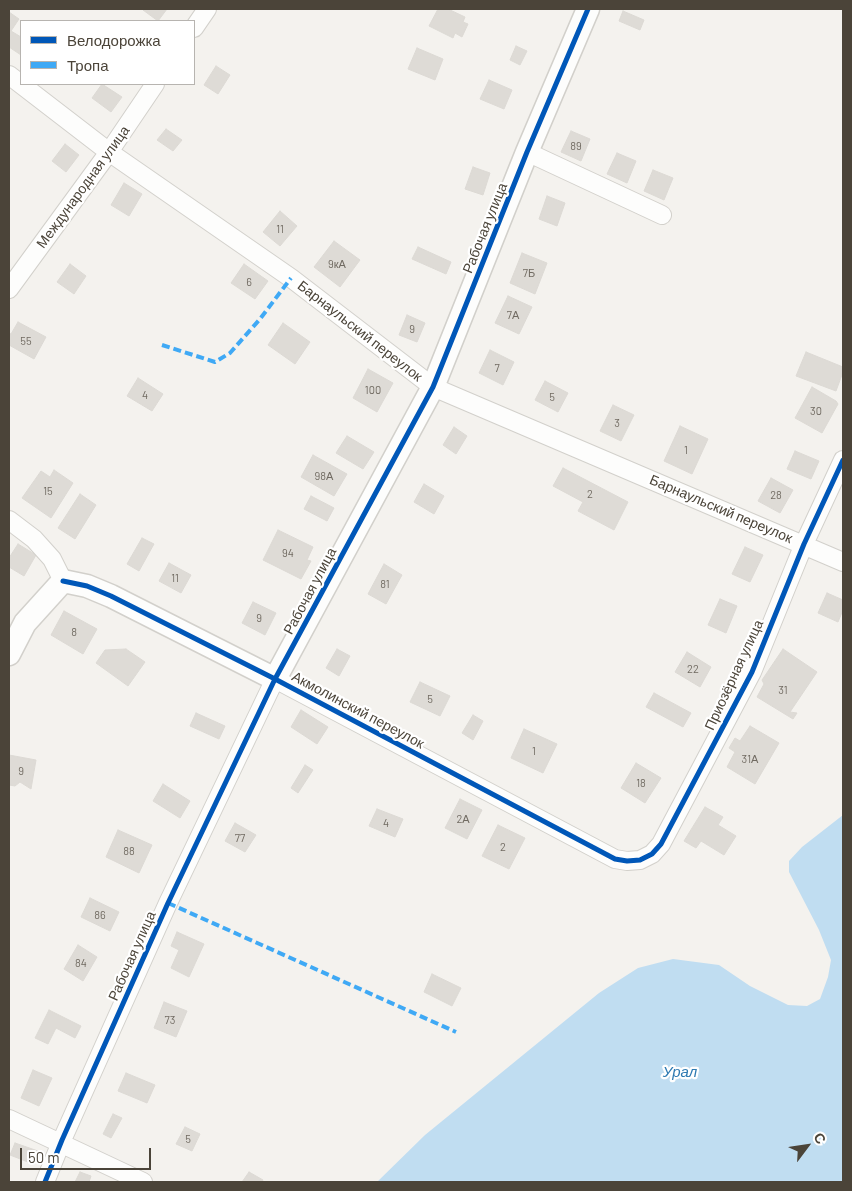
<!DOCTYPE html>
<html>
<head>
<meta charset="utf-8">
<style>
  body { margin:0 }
  #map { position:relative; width:852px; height:1191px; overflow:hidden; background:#f4f2ee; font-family:Barlow,sans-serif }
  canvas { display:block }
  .frame { position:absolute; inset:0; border:10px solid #4b4439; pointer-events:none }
  .legend { position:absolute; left:20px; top:20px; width:175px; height:65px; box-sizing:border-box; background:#fff; border:1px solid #b7b4b0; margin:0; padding:6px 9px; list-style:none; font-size:15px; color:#4b4439 }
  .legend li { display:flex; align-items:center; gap:10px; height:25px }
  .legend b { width:25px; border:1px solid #b7b4b0 }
  .north { position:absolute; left:782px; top:1121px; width:50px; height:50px; -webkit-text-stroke:4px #fff; paint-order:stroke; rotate:59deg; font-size:14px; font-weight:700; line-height:20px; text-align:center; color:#4b4439 }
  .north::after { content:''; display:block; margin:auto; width:18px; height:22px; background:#4b4439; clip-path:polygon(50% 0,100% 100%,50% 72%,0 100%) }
  .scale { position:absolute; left:20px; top:1148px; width:131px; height:22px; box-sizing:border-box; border:2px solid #4b4439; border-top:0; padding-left:6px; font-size:15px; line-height:18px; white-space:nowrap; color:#4b4439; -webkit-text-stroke:4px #fff; paint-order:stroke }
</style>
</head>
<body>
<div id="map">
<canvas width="852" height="1191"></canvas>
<div class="frame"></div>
<ul class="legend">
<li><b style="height:6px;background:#0057b8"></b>Велодорожка</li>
<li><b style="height:6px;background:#3fa9f5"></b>Тропа</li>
</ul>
<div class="north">С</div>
<div class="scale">50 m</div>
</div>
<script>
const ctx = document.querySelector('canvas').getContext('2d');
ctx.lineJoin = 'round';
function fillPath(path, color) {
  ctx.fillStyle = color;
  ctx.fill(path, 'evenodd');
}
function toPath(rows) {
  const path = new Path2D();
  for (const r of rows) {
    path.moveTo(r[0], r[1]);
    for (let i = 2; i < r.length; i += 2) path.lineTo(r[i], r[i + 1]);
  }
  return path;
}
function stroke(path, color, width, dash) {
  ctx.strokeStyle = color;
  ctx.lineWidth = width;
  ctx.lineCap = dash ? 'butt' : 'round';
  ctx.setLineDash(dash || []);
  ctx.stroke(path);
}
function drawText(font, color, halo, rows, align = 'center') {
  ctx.font = font + ' Barlow,sans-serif';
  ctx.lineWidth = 4.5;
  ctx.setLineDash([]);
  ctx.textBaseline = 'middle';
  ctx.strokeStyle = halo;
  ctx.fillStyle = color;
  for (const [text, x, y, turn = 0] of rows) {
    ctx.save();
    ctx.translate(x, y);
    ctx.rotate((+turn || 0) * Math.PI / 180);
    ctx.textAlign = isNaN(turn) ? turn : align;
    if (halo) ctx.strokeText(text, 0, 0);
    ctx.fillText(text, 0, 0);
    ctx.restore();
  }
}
const water = toPath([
  [843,815,843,1182,377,1182,425,1135,599,993,638,968,673,959,719,965,750,986,788,1005,807,1006,820,999,828,977,831,960,819,930,789,872,789,861,802,847]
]);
const building = toPath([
  [143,9,167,9,158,21,143,10,143,9],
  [438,9,448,9,465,17,463,22,468,24,462,37,455,33,453,38,429,26,438,9],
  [623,11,644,20,640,30,619,21,623,11],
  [9,12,19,19,11,31,21,37,21,55,9,47,9,12],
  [516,46,527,51,520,65,510,60,516,46],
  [417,48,443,59,435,80,408,69,417,48],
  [216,66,230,75,218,94,204,85,216,66],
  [489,80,512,90,504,109,480,99,489,80],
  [102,84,122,97,111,112,92,98,102,84],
  [166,129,182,140,173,151,157,140,166,129],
  [571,131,590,139,581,161,561,152,571,131],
  [65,144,79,155,66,172,52,161,65,144],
  [617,153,636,161,627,183,607,174,617,153],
  [473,167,490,173,483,195,465,189,473,167],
  [653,170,673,178,664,200,644,191,653,170],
  [124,183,142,194,129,216,111,205,124,183],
  [547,196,565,203,557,226,539,219,547,196],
  [280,211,297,226,280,246,263,232,280,211],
  [334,241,360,260,340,287,314,267,334,241],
  [418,247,451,262,446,274,412,259,418,247],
  [522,253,547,263,535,294,510,283,522,253],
  [70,264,86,276,74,294,57,282,70,264],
  [244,264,268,281,255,299,231,283,244,264],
  [508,296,532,307,519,334,495,323,508,296],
  [407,315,425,323,417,342,399,335,407,315],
  [18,322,46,337,34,359,9,345,9,333,11,334,18,322],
  [283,323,310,342,295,364,268,345,283,323],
  [490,350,514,362,503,385,479,373,490,350],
  [806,352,843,367,843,372,836,391,796,376,806,352],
  [368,369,393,383,377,412,353,398,368,369],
  [138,378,163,394,152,411,127,396,138,378],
  [545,381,568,393,558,412,535,400,545,381],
  [812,387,836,401,838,404,822,433,795,418,812,387],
  [613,405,634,415,621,441,600,431,613,405],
  [680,426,708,439,692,474,664,461,680,426],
  [454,427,467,436,456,454,443,445,454,427],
  [347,436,374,452,363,469,336,453,347,436],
  [795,451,819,461,811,479,787,469,795,451],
  [313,455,347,474,334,496,301,477,313,455],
  [563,468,628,502,614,530,578,511,583,502,553,486,563,468],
  [54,470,73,483,51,518,22,498,41,471,50,477,54,470],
  [771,478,793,490,780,513,758,501,771,478],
  [424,484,444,496,434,514,414,502,424,484],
  [80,494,96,505,75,539,58,528,80,494],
  [311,496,334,508,327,521,304,509,311,496],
  [278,530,313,547,307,560,311,561,301,579,263,560,278,530],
  [142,538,154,544,139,571,127,564,142,538],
  [18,544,36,555,24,576,9,567,9,558,18,544],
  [745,547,763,555,750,582,732,574,745,547],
  [169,563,191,575,181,593,159,581,169,563],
  [384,564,402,575,386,604,368,594,384,564],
  [827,593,843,600,843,610,838,622,818,613,827,593],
  [720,599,737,606,726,633,708,625,720,599],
  [253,602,276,613,265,635,242,623,253,602],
  [64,611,97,629,83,654,51,635,64,611],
  [126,649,145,662,128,686,96,663,105,650,126,649],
  [337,649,350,656,339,676,326,668,337,649],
  [783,649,817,672,790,712,797,713,793,719,757,697,764,684,762,680,783,649],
  [687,652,711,667,700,687,675,672,687,652],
  [420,682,450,696,440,716,410,702,420,682],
  [654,693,691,713,683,727,646,707,654,693],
  [301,710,328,727,317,744,291,727,301,710],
  [196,713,225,726,219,739,190,726,196,713],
  [473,715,483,721,473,740,462,733,473,715],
  [750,726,779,743,755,784,727,767,735,752,729,748,735,738,740,741,750,726],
  [524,729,557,744,543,773,511,758,524,729],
  [9,755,36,760,31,789,20,782,15,786,9,785,9,755],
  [636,763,661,778,645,803,621,788,636,763],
  [305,765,313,770,298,793,291,788,305,765],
  [163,784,190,801,180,818,153,801,163,784],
  [460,799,482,810,467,839,445,828,460,799],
  [705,807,723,817,718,825,736,836,724,855,701,841,696,848,684,841,705,807],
  [377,809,403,819,395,837,369,826,377,809],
  [235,823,256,835,245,852,225,841,235,823],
  [498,825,525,838,509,869,482,856,498,825],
  [118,830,152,845,139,873,106,857,118,830],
  [90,898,119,912,110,931,81,917,90,898],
  [177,932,204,944,189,977,171,968,179,950,171,946,177,932],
  [78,945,97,957,83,981,64,969,78,945],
  [432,974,461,988,452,1006,424,992,432,974],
  [164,1002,187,1011,176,1037,154,1028,164,1002],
  [49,1010,81,1026,75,1038,56,1028,48,1044,35,1038,49,1010],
  [33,1070,52,1078,39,1106,21,1098,33,1070],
  [126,1073,155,1085,147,1103,118,1091,126,1073],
  [113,1114,122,1118,111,1138,103,1134,113,1114],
  [185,1127,200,1134,192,1151,176,1144,185,1127],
  [15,1143,38,1151,33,1164,10,1155,15,1143],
  [80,1172,91,1176,89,1182,75,1182,80,1172],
  [249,1172,263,1180,262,1182,242,1182,249,1172]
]);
const minor = toPath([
  [194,28,207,9],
  [9,75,109,152,291,278,433,387,843,562],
  [527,152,662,215],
  [9,289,109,152,155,84],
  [9,520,34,539,52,559,63,581],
  [9,1119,143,1182],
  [45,1182,62,1140,168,903,275,679,615,859,627,861,640,860,652,854,661,844,752,672,804,544,843,460]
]);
const tertiary = toPath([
  [9,654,25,623,63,581,87,586,111,596,275,679,433,387,527,152,588,9]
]);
const quiet = toPath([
  [162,345,215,362,230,353,260,319,291,278],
  [168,903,456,1032]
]);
const cycleway = toPath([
  [63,581,87,586,111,596,275,679,615,859,627,861,640,860,652,854,661,844,752,672,804,544,843,460],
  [45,1182,62,1140,168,903,275,679,433,387,527,152,588,9]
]);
const numberNames = [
  ["89",576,146],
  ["11",280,229],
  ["9кА",337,264],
  ["7Б",529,273],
  ["6",249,282],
  ["7А",513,315],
  ["9",412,329],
  ["55",26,341],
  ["7",497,368],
  ["100",373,390],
  ["4",145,395],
  ["5",552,397],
  ["30",816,411],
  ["3",617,423],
  ["1",686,450],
  ["98А",324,476],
  ["15",48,491],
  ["2",590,494],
  ["28",776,495],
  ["94",288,553],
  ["11",175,578],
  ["81",385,584],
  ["9",259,618],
  ["8",74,632],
  ["22",693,669],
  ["31",783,690],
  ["5",430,699],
  ["1",534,751],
  ["31А",750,759],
  ["9",21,771],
  ["18",641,783],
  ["2А",463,819],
  ["4",386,823],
  ["77",240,838],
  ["2",503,847],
  ["88",129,851],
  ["86",100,915],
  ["84",81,963],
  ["73",170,1020],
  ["5",188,1139]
];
const streetNames = [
  ["Международная улица",83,187,-54],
  ["Рабочая улица",485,228,-68],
  ["Барнаульский переулок",360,331,38],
  ["Барнаульский переулок",721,509,23],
  ["Рабочая улица",310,591,-62],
  ["Приозёрная улица",734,675,-65],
  ["Акмолинский переулок",358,710,28],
  ["Рабочая улица",132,956,-66]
];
const waterNames = [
  ["Урал",680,1072]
];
fillPath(water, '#c0ddf1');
fillPath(building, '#dedbd6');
stroke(building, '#dcd9d4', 1);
stroke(minor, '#d2d0cb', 20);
stroke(tertiary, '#d2d0cb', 25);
stroke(minor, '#fdfdfc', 18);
stroke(tertiary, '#fdfdfc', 22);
stroke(quiet, '#3fa9f5', 4, [8, 4]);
stroke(cycleway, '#0057b8', 5);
drawText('11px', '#706a61', null, numberNames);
drawText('14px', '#4b4439', '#fff', streetNames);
drawText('italic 15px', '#2e7ab2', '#fff', waterNames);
</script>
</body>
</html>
